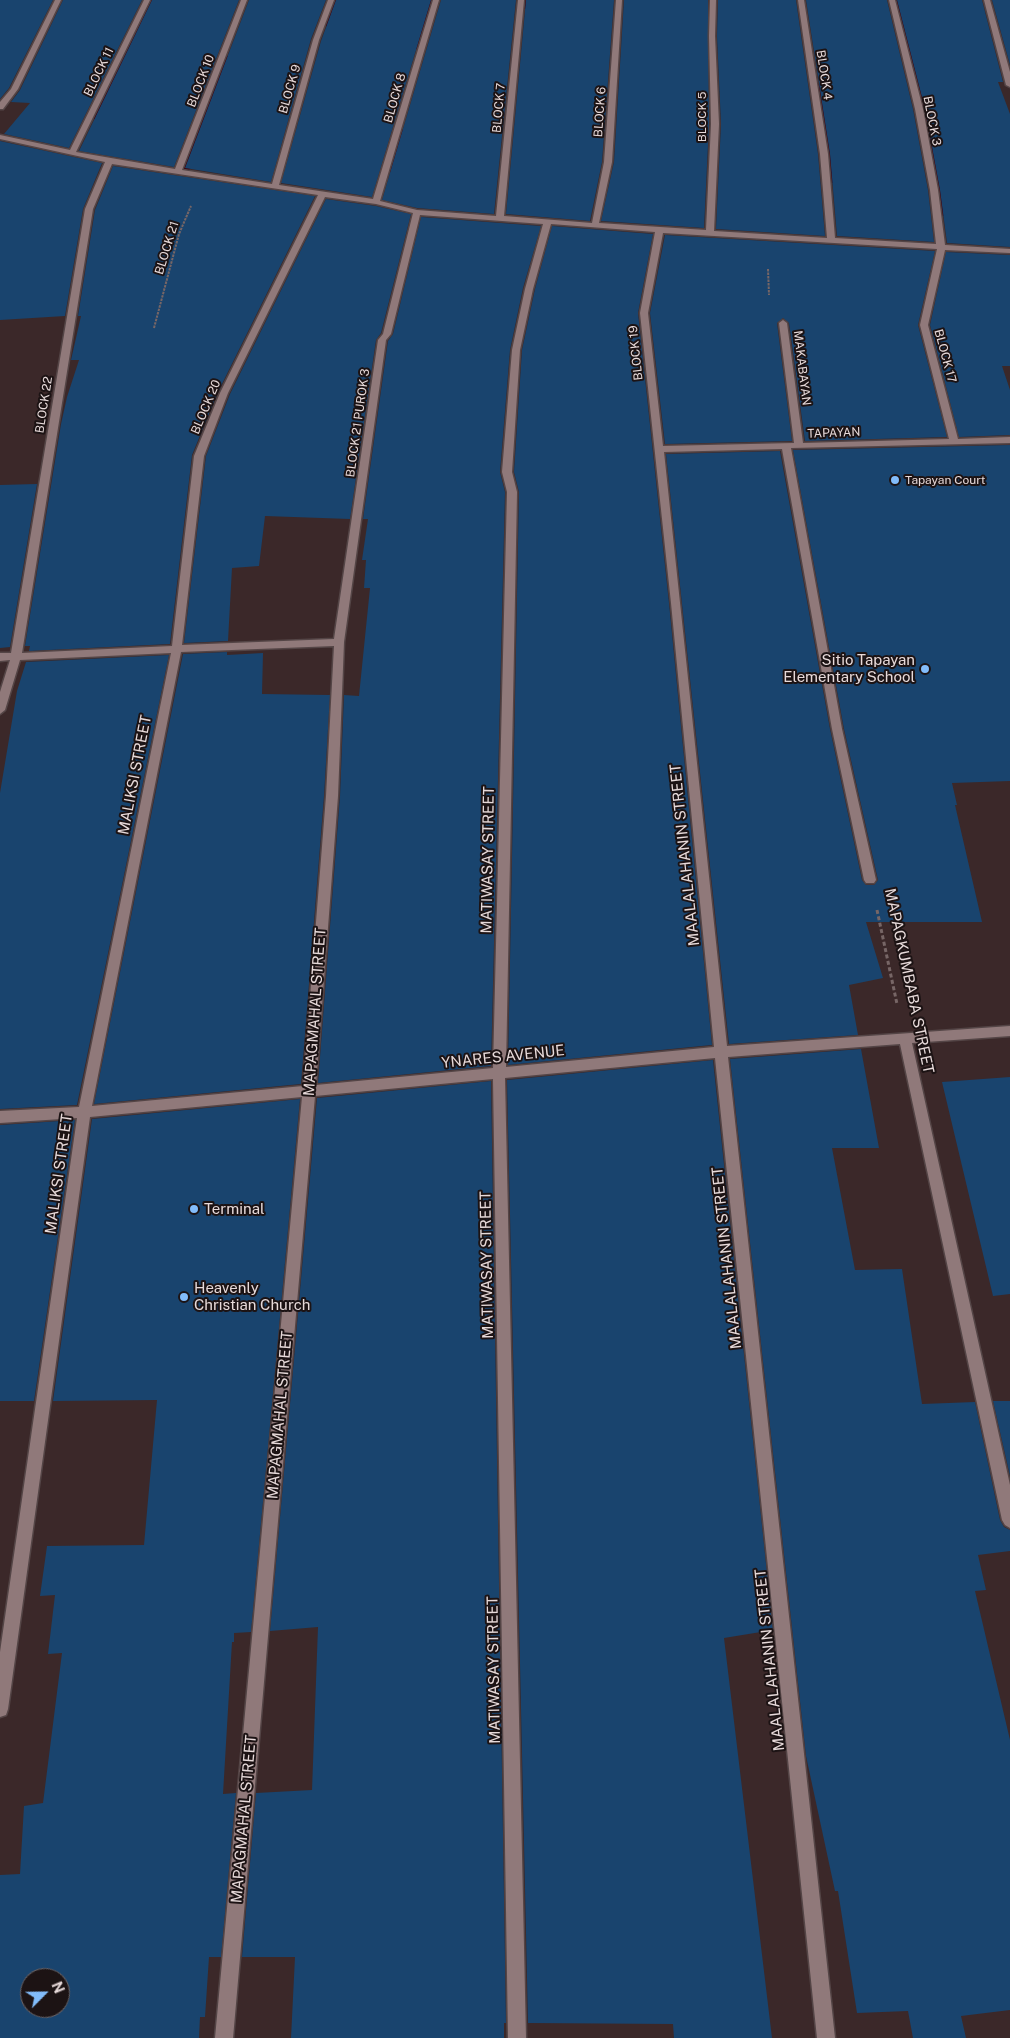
<!DOCTYPE html>
<html>
<head>
<meta charset="utf-8">
<style>
  body { margin:0 }
  #map { position:relative; width:1010px; height:2038px; overflow:hidden; background:#3b2829; font-family:"Public Sans",sans-serif }
  canvas { display:block }
  .north { position:absolute; left:20px; top:1968px; width:50px; height:50px; box-sizing:border-box; background:#1c1314; border:1px solid #6d6363; border-radius:50%; rotate:67deg; font-size:14px; font-weight:700; line-height:20px; text-align:center; color:#e7dada }
  .north::after { content:''; display:block; margin:auto; width:18px; height:22px; background:#82bcfa; clip-path:polygon(50% 0,100% 100%,50% 72%,0 100%) }
</style>
</head>
<body>
<div id="map">
<canvas width="1010" height="2038"></canvas>
<div class="north">N</div>
</div>
<script>
const ctx = document.querySelector('canvas').getContext('2d');
ctx.lineJoin = 'round';
function toPath(rows) {
  const path = new Path2D();
  for (const r of rows) {
    path.moveTo(r[0], r[1]);
    for (let i = 2; i < r.length; i += 2) path.lineTo(r[i], r[i + 1]);
  }
  return path;
}
function fillPath(path, color) {
  ctx.fillStyle = color;
  ctx.fill(path, 'evenodd');
}
function stroke(path, color, width, dash) {
  ctx.strokeStyle = color;
  ctx.lineWidth = width;
  ctx.lineCap = dash ? 'butt' : 'round';
  ctx.setLineDash(dash || []);
  ctx.stroke(path);
}
function drawText(font, color, halo, rows, align = 'center') {
  ctx.font = font + ' "Public Sans",sans-serif';
  ctx.lineWidth = 4;
  ctx.setLineDash([]);
  ctx.textBaseline = 'middle';
  ctx.strokeStyle = halo;
  ctx.fillStyle = color;
  for (const [text, x, y, turn = 0] of rows) {
    ctx.save();
    ctx.translate(x, y);
    ctx.rotate((+turn || 0) * Math.PI / 180);
    ctx.textAlign = isNaN(turn) ? turn : align;
    if (halo) ctx.strokeText(text, 0, 0);
    ctx.fillText(text, 0, 0);
    ctx.restore();
  }
}
const stream = toPath([
  [145,0,153,0,102,117,97,120,94,119,92,117,106,82,145,0],
  [331,0,339,0,331,24,327,27,323,24,331,0],
  [426,0,434,0,423,47,418,50,413,47,426,0],
  [522,0,530,0,528,9,522,9,522,0],
  [892,0,900,0,915,58,929,102,948,213,943,216,938,213,919,102,905,58,892,0],
  [224,54,229,57,192,168,187,171,183,170,182,168,219,57,224,54],
  [820,83,825,86,837,180,832,183,827,180,815,86,820,83],
  [400,128,405,131,394,171,393,173,385,173,384,171,395,131,400,128]
]);
const building = toPath([
  [0,0,53,0,9,88,0,99],
  [63,0,142,0,69,148,4,134,30,103,11,102,20,90],
  [152,0,239,0,174,167,79,151],
  [249,0,326,0,311,39,271,182,185,168],
  [336,0,431,0,372,197,281,183,321,41],
  [441,0,516,0,494,214,417,208,382,200],
  [526,0,614,0,602,162,590,221,506,214],
  [624,0,708,0,709,124,704,228,601,221,614,162],
  [718,0,796,0,818,154,825,236,716,229,721,124,717,36],
  [806,0,887,0,913,109,928,190,934,242,837,236,830,154],
  [897,0,982,0,1003,82,998,82,1010,114,1010,247,947,243,940,190,925,109],
  [992,0,1010,0,1010,65],
  [0,141,102,163,83,209,65,316,0,320],
  [113,166,315,196,218,392,192,455,170,644,29,651,30,646,25,646,61,424,67,397,79,360,71,360,81,316,78,316,95,210],
  [326,199,376,206,411,214,381,333,376,340,350,519,265,516,259,566,232,568,228,641,184,643,206,456,230,394],
  [421,217,541,226,523,288,510,350,500,472,505,492,491,1066,318,1083,340,796,344,695,359,696,370,588,364,588,366,560,362,560,368,519,363,519,388,341,393,334],
  [552,226,653,234,638,313,669,603,712,1045,508,1065,519,492,514,472,522,350,535,289],
  [665,235,935,251,918,325,947,437,805,441,789,323,783,318,777,323,792,441,665,444,650,313],
  [946,252,1010,255,1010,366,1002,366,1010,390,1010,435,959,437,930,325],
  [1010,445,1010,781,952,783,957,805,955,805,982,922,866,922,883,978,849,985,858,1035,729,1044,666,454,780,451,830,729,862,880,866,885,874,885,878,880,844,729,793,450],
  [37,484,10,647,0,648,0,485],
  [227,652,227,655,263,653,262,694,330,695,324,796,301,1084,94,1104,183,654],
  [169,655,77,1105,0,1109,0,793,17,691,26,662],
  [861,1049,879,1148,832,1148,855,1270,902,1269,922,1404,975,1402,1000,1520,1004,1527,1010,1530,1010,1551,978,1555,986,1590,975,1591,1010,1740,1010,2010,961,2016,966,2038,913,2038,908,2011,857,2013,838,1891,835,1891,806,1756,730,1059],
  [713,1060,773,1630,724,1638,772,2038,674,2038,673,2024,528,2023,507,1080],
  [1010,1077,1010,1294,993,1296,942,1082],
  [491,1081,506,2023,504,2023,504,2038,291,2038,295,1957,242,1957,256,1793,312,1790,318,1627,270,1631,317,1098],
  [300,1099,251,1632,234,1633,234,1642,232,1642,223,1794,236,1793,221,1957,209,1957,205,2017,200,2017,199,2038,0,2038,0,1875,20,1874,24,1806,43,1803,62,1653,48,1654,55,1595,40,1596,47,1546,144,1545,157,1400,53,1401,92,1119],
  [30,1978,60,1978,60,2008,30,2008],
  [75,1120,34,1401,0,1401,0,1125],
  [993,1401,1010,1401,1010,1476]
]);
const pathFar1 = toPath([
  [768,269,769,295],
  [154,328,179,234,191,206]
]);
const path = toPath([
  [877,910,897,1004]
]);
const minor = toPath([
  [55,0,61,0,18,89,3,109,0,109,0,102,11,89,55,0],
  [144,0,150,0,76,152,175,169,241,0,247,0,182,170,272,184,313,40,328,0,334,0,319,40,279,185,373,199,433,0,439,0,380,201,417,210,496,216,518,0,524,0,504,216,592,223,604,162,616,0,622,0,612,162,599,223,706,230,711,124,709,36,710,0,716,0,715,36,719,124,714,231,827,238,820,154,798,0,804,0,828,154,835,238,936,244,930,190,915,109,889,0,895,0,923,109,938,190,945,245,1010,249,1010,253,945,250,928,325,958,439,1010,437,1010,443,791,448,842,729,876,880,874,883,866,883,864,880,832,729,782,449,664,452,727,1046,1010,1026,1010,1036,912,1043,1010,1485,1010,1528,1005,1525,1002,1520,900,1044,728,1057,835,2038,817,2038,715,1058,505,1078,526,2038,508,2038,493,1079,315,1096,233,2038,215,2038,302,1097,90,1117,8,1709,6,1715,0,1717,0,1652,77,1118,0,1123,0,1111,79,1107,171,653,20,660,5,710,0,714,0,692,10,660,0,661,0,653,11,653,85,209,105,162,0,139,0,135,70,150,144,0],
  [112,164,318,195,220,393,194,456,172,646,22,653,93,209,112,164],
  [325,197,376,204,413,213,383,334,378,340,334,639,182,645,204,456,228,393,325,197],
  [420,215,543,224,525,289,512,350,502,472,507,492,493,1068,316,1085,338,796,344,642,386,340,391,334,420,215],
  [551,224,655,232,640,313,671,603,714,1047,506,1067,517,492,512,472,520,350,533,289,551,224],
  [663,233,937,249,920,325,949,439,803,443,787,323,783,320,779,323,794,443,663,446,648,313,663,233],
  [334,646,326,796,303,1086,92,1106,181,652,334,646],
  [984,0,990,0,1010,72,1010,87,1006,85,984,0]
]);
const markers = [
  [895,480,5,"#82bcfa"],
  [925,669,5,"#82bcfa"],
  [194,1209,5,"#82bcfa"],
  [184,1297,5,"#82bcfa"]
];
const farStreetnames = [
  ["BLOCK 11",99,72,-64],
  ["BLOCK 4",824,75,81],
  ["BLOCK 10",201,81,-69],
  ["BLOCK 9",290,89,-74],
  ["BLOCK 8",395,98,-74],
  ["BLOCK 7",499,108,-85],
  ["BLOCK 6",600,112,-86],
  ["BLOCK 5",702,117,-90],
  ["BLOCK 3",932,121,79],
  ["BLOCK 21",167,248,-73],
  ["BLOCK 19",636,353,-96],
  ["BLOCK 17",945,356,75],
  ["MAKABAYAN",802,368,83],
  ["BLOCK 22",44,405,-81],
  ["BLOCK 20",206,407,-67],
  ["BLOCK 21 PUROK 3",358,423,-82],
  ["TAPAYAN",834,433,-2]
];
const farPoinames = [
  ["Tapayan Court",905,480]
];
const poiNames = [
  ["Sitio Tapayan",915,660,"right"],
  ["Elementary School",915,677,"right"],
  ["Terminal",204,1209],
  ["Heavenly",194,1288],
  ["Christian Church",194,1305]
];
const streetNames = [
  ["MALIKSI STREET",135,775,-79],
  ["MAALALAHANIN STREET",685,855,-96],
  ["MATIWASAY STREET",488,860,-89],
  ["MAPAGKUMBABA STREET",909,981,78],
  ["MAPAGMAHAL STREET",315,1012,-86],
  ["YNARES AVENUE",503,1057,-6],
  ["MALIKSI STREET",59,1174,-82],
  ["MAALALAHANIN STREET",727,1258,-96],
  ["MATIWASAY STREET",487,1265,-91],
  ["MAPAGMAHAL STREET",280,1415,-85],
  ["MAALALAHANIN STREET",770,1660,-96],
  ["MATIWASAY STREET",494,1670,-91],
  ["MAPAGMAHAL STREET",244,1819,-85]
];
fillPath(stream, '#3c030f');
fillPath(building, '#19446e');
stroke(minor, '#544546', 3);
stroke(pathFar1, '#766', 2, [2.5, 1]);
stroke(path, '#766', 3, [4, 2.5]);
fillPath(minor, '#90797a');
for (const [x, y, r, color] of markers) {
  const dot = new Path2D();
  dot.arc(x, y, r, 0, 2 * Math.PI);
  ctx.fillStyle = color;
  ctx.fill(dot);
  stroke(dot, '#1c1314', 2);
}
drawText('12px', '#e7dada', '#1c1314', farStreetnames);
drawText('12px', '#e7dada', '#1c1314', farPoinames, 'left');
drawText('15px', '#e7dada', '#1c1314', poiNames, 'left');
drawText('15px', '#e7dada', '#1c1314', streetNames);
</script>
</body>
</html>
